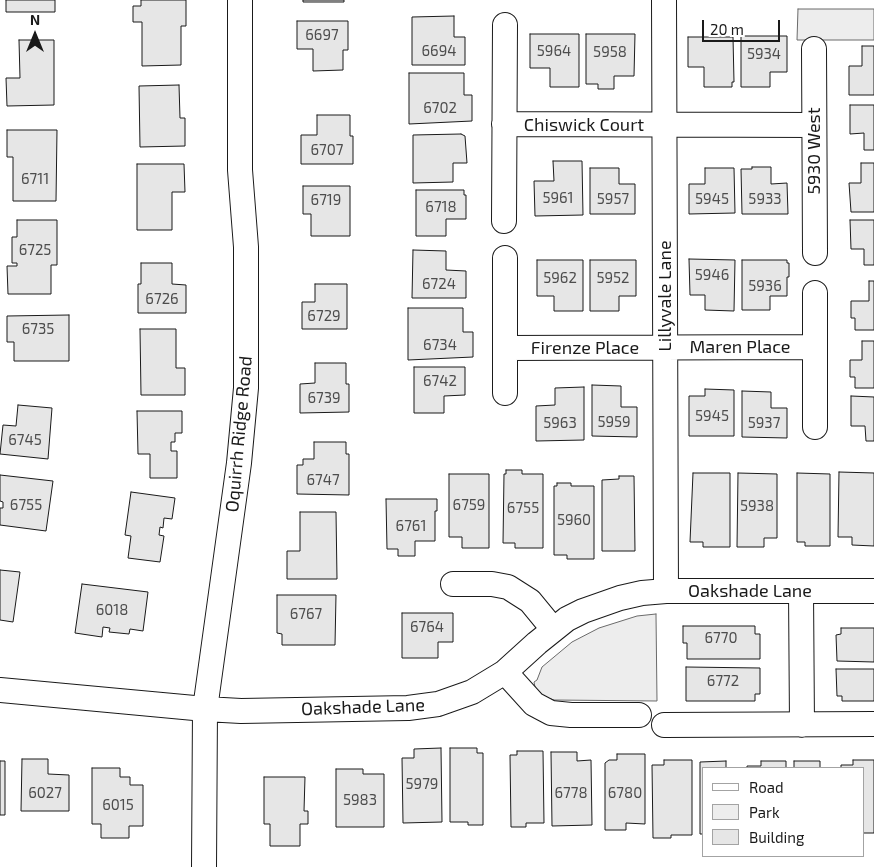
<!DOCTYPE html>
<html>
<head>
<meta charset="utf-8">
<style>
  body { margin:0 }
  #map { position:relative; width:874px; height:867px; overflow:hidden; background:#fff; font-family:"Exo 2",sans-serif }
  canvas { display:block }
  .legend { position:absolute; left:702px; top:767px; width:162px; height:90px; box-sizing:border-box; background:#fff; border:1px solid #a3a3a3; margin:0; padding:6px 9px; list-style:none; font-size:15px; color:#1a1a1a }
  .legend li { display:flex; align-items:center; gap:10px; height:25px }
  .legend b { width:25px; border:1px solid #a3a3a3 }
  .north { position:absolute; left:10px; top:10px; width:50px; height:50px; -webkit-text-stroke:4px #fff; paint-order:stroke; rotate:0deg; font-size:14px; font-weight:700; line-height:20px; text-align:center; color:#1a1a1a }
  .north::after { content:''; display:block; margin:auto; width:18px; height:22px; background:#1a1a1a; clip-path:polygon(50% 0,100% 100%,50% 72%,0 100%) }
  .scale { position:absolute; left:702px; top:20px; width:78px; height:22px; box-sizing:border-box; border:2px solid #1a1a1a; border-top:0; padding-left:6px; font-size:15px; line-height:18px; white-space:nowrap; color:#1a1a1a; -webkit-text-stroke:4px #fff; paint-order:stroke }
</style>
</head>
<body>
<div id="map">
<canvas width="874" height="867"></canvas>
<ul class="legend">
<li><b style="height:6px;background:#fff"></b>Road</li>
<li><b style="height:14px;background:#ededed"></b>Park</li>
<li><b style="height:14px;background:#e6e6e6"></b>Building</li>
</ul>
<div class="north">N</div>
<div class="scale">20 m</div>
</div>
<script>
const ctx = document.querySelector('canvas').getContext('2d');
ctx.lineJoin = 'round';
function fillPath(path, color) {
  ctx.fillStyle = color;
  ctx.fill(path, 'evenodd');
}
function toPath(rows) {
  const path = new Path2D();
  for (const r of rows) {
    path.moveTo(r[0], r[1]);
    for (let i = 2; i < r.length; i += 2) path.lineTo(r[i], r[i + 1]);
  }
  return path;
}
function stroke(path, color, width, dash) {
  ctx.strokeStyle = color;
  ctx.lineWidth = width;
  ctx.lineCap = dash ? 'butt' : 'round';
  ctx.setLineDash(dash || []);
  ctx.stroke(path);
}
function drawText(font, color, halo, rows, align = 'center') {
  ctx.font = font + ' "Exo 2",sans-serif';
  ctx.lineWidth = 4;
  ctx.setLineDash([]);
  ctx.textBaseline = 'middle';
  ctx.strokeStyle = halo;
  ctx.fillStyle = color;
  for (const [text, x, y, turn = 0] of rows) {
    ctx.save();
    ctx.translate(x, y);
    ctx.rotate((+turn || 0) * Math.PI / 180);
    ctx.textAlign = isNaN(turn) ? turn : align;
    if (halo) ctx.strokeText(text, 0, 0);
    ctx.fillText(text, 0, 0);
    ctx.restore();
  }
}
const green = toPath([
  [798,9,874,9,874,40,797,40,798,9],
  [656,614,657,701,554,700,545,697,535,687,534,682,537,680,542,667,572,642,599,628,637,616,656,614]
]);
const building = toPath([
  [6,0,55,0,55,12,6,12,6,0],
  [141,0,186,0,186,26,181,26,181,65,142,66,142,22,133,22,133,6,141,6,141,0],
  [303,0,344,0,344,2,303,2,303,0],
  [454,16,454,37,465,37,465,65,412,65,412,17,454,16],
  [297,21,348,21,348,50,343,50,343,70,313,71,313,49,297,49,297,21],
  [530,34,579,34,579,87,550,87,550,68,530,68,530,34],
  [586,34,635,34,634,76,614,76,614,89,598,89,598,84,586,84,586,34],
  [741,36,787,36,787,72,770,72,770,87,741,87,741,36],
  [688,37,733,37,734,82,732,82,732,87,704,87,704,67,688,67,688,37],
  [19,40,54,40,54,105,7,106,6,78,20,78,19,40],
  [862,46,874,46,874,95,849,95,849,66,862,66,862,46],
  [409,73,464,73,464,95,472,95,472,121,409,124,409,73],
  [179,85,180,118,185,118,185,146,140,147,139,86,179,85],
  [850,105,874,105,874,150,864,150,864,133,850,134,850,105],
  [317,115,350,115,350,136,353,136,353,164,301,164,301,135,317,135,317,115],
  [7,130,57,130,56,201,13,201,13,157,7,157,7,130],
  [461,134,465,136,467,163,453,163,453,182,413,183,413,135,461,134],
  [553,161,582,161,583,215,535,216,534,181,554,181,553,161],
  [861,163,874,163,874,212,851,212,849,183,861,183,861,163],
  [137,164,184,164,185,192,172,192,172,230,137,230,137,164],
  [752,167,771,167,771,184,787,183,788,214,742,214,741,169,752,169,752,167],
  [590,168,619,168,619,184,635,184,635,214,590,214,590,168],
  [705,168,734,168,735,213,689,214,689,184,705,184,705,168],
  [303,186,350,186,350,236,311,236,311,214,303,214,303,186],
  [416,190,464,190,464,195,466,195,466,219,446,219,446,236,416,236,416,190],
  [17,220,57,220,57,265,51,265,51,294,8,294,7,266,17,266,17,263,12,263,12,237,17,237,17,220],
  [850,220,874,220,874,265,864,265,864,249,851,249,850,220],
  [413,250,446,251,446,270,466,271,466,298,412,298,413,250],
  [689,259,735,260,734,311,705,310,705,295,690,295,689,259],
  [537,260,583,260,583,311,554,311,554,296,537,296,537,260],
  [590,260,636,260,636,296,619,296,619,311,590,311,590,260],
  [742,260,787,260,787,263,789,263,789,277,787,277,787,296,770,296,770,310,742,310,742,260],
  [141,263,172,263,172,284,186,285,186,313,138,313,138,284,141,284,141,263],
  [869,281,874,281,874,330,855,330,855,318,851,318,851,301,869,301,869,281],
  [315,284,347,284,347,329,302,329,302,302,315,302,315,284],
  [408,308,463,308,463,332,473,332,473,357,408,360,408,308],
  [69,315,69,361,14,361,14,342,7,342,7,316,69,315],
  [140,329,176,329,176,368,185,368,185,395,141,395,140,329],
  [862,341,874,341,874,388,855,388,855,377,850,377,850,360,862,360,862,341],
  [315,363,346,363,346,384,349,384,349,412,300,413,300,384,315,383,315,363],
  [414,367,465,367,465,395,444,396,444,413,414,413,414,367],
  [592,385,621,386,621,407,637,407,637,437,592,436,592,385],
  [584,387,584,440,536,441,536,406,555,405,555,388,584,387],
  [705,389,734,390,734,436,689,436,689,396,705,396,705,389],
  [742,391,771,392,771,408,787,408,787,438,742,437,742,391],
  [851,396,874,397,874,441,866,441,865,426,851,426,851,396],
  [18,405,52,408,48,459,0,454,3,425,16,426,18,405],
  [137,411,182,411,182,433,175,433,175,442,171,442,171,451,177,451,177,478,150,478,150,454,138,454,137,411],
  [314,442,346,442,346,454,349,454,349,495,297,494,297,465,303,465,303,459,314,459,314,442],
  [506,470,522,470,522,474,543,474,543,548,515,548,515,543,503,543,504,474,506,474,506,470],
  [839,472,874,473,874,546,852,545,852,537,838,537,839,472],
  [693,473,730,473,730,547,703,547,703,542,690,542,693,473],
  [738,473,777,474,777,538,764,538,764,547,737,547,738,473],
  [797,473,830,474,830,546,805,546,805,542,797,542,797,473],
  [449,474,489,474,489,548,462,548,462,537,449,537,449,474],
  [0,475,53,481,46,531,0,525,0,508,3,508,3,502,0,501,0,475],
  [619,476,634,476,635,551,602,551,602,480,619,479,619,476],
  [557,483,571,483,571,486,594,486,594,559,567,559,567,555,554,555,554,486,557,486,557,483],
  [131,492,175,498,172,519,164,518,163,528,160,527,159,535,164,536,160,562,128,558,131,536,125,535,131,492],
  [386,499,437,499,437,511,435,511,435,541,415,541,415,556,398,556,398,549,387,549,386,499],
  [300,512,336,512,337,579,287,579,287,551,300,551,300,512],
  [0,570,20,572,13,622,0,620,0,570],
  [82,584,148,592,143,631,130,629,129,634,109,632,110,628,103,627,102,637,75,633,82,584],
  [277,595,336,595,335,645,282,645,282,634,277,633,277,595],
  [402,613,453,613,453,642,438,642,438,658,402,658,402,613],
  [683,626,755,626,755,634,760,634,760,659,687,659,687,643,683,643,683,626],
  [841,628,874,628,874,662,837,661,836,635,841,634,841,628],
  [686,667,760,668,760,694,755,694,755,701,686,701,686,667],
  [836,669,874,669,874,701,842,701,842,696,837,696,836,669],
  [441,748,442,822,403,823,402,758,414,758,414,749,441,748],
  [450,748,477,748,477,753,483,753,483,825,468,825,468,822,450,822,450,748],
  [517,751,543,751,544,823,526,823,526,827,511,827,510,755,517,755,517,751],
  [551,752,577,752,577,761,591,760,592,825,552,826,551,752],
  [617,754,645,754,645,824,626,823,626,830,605,830,605,763,609,760,617,760,617,754],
  [22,759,48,759,48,774,69,775,69,811,21,811,22,759],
  [664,760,692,760,692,835,671,835,671,838,653,838,652,765,664,765,664,760],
  [853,760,874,760,874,833,863,833,863,768,841,768,841,765,853,765,853,760],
  [0,761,5,761,5,815,0,815,0,761],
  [726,761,726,768,703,768,703,834,700,834,700,762,726,761],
  [761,761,786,761,786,768,747,768,747,766,761,766,761,761],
  [794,761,820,761,820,768,794,768,794,761],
  [92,768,120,768,120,777,130,777,130,785,143,785,143,826,129,826,129,838,101,838,101,824,92,824,92,768],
  [336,769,363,769,363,774,384,774,384,827,336,827,336,769],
  [264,777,305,777,304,811,308,811,308,824,300,824,300,846,270,846,270,824,264,824,264,777]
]);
const minor = toPath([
  [664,0,666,591],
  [814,49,815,253],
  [504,124,814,125],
  [504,221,505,25],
  [505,258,505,393],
  [815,293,815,427],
  [505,348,815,347],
  [453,584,492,584,508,587,530,601,553,629],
  [801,591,802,725],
  [505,672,534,704,551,713,571,715,639,715],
  [0,690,205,709,241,711,408,708,438,704,472,692,505,672,537,643,567,619,583,611,620,598,642,593,666,591,874,591],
  [664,725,874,724],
  [204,867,205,709,239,463,246,388,246,247,240,170,240,0]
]);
const numberNames = [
  ["6697",322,35],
  ["6694",439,51],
  ["5964",554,51],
  ["5958",610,52],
  ["5934",764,54],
  ["6702",440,108],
  ["6707",327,150],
  ["6711",35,179],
  ["5961",558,198],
  ["5957",613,199],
  ["5945",712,199],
  ["5933",765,199],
  ["6719",326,200],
  ["6718",441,207],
  ["6725",35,250],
  ["5946",712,275],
  ["5962",560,278],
  ["5952",613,278],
  ["6724",439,284],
  ["5936",765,286],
  ["6726",162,299],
  ["6729",324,316],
  ["6735",38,329],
  ["6734",440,345],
  ["6742",440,381],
  ["6739",324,398],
  ["5945",712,416],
  ["5959",614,422],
  ["5963",560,423],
  ["5937",764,423],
  ["6745",25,440],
  ["6747",323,480],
  ["6755",26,505],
  ["6759",469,505],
  ["5938",757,506],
  ["6755",523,508],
  ["5960",574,520],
  ["6761",411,526],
  ["6018",112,610],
  ["6767",306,614],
  ["6764",427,627],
  ["6770",721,638],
  ["6772",723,681],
  ["5979",422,784],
  ["6027",45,793],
  ["6778",571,793],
  ["6780",625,793],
  ["5983",360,800],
  ["6015",118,805]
];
const streetNames = [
  ["Chiswick Court",584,125],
  ["5930 West",814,151,-90],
  ["Lillyvale Lane",665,296,-90],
  ["Maren Place",740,347],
  ["Firenze Place",585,348],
  ["Oquirrh Ridge Road",239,434,-85],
  ["Oakshade Lane",750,591],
  ["Oakshade Lane",363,707,-2]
];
fillPath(green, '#ededed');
stroke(green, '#6a6a6a', 1);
fillPath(building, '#e6e6e6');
stroke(building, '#1a1a1a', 1);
stroke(minor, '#1a1a1a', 26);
stroke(minor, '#fff', 24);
drawText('15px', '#4d4d4d', null, numberNames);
drawText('18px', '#1a1a1a', '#fff', streetNames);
</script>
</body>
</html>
